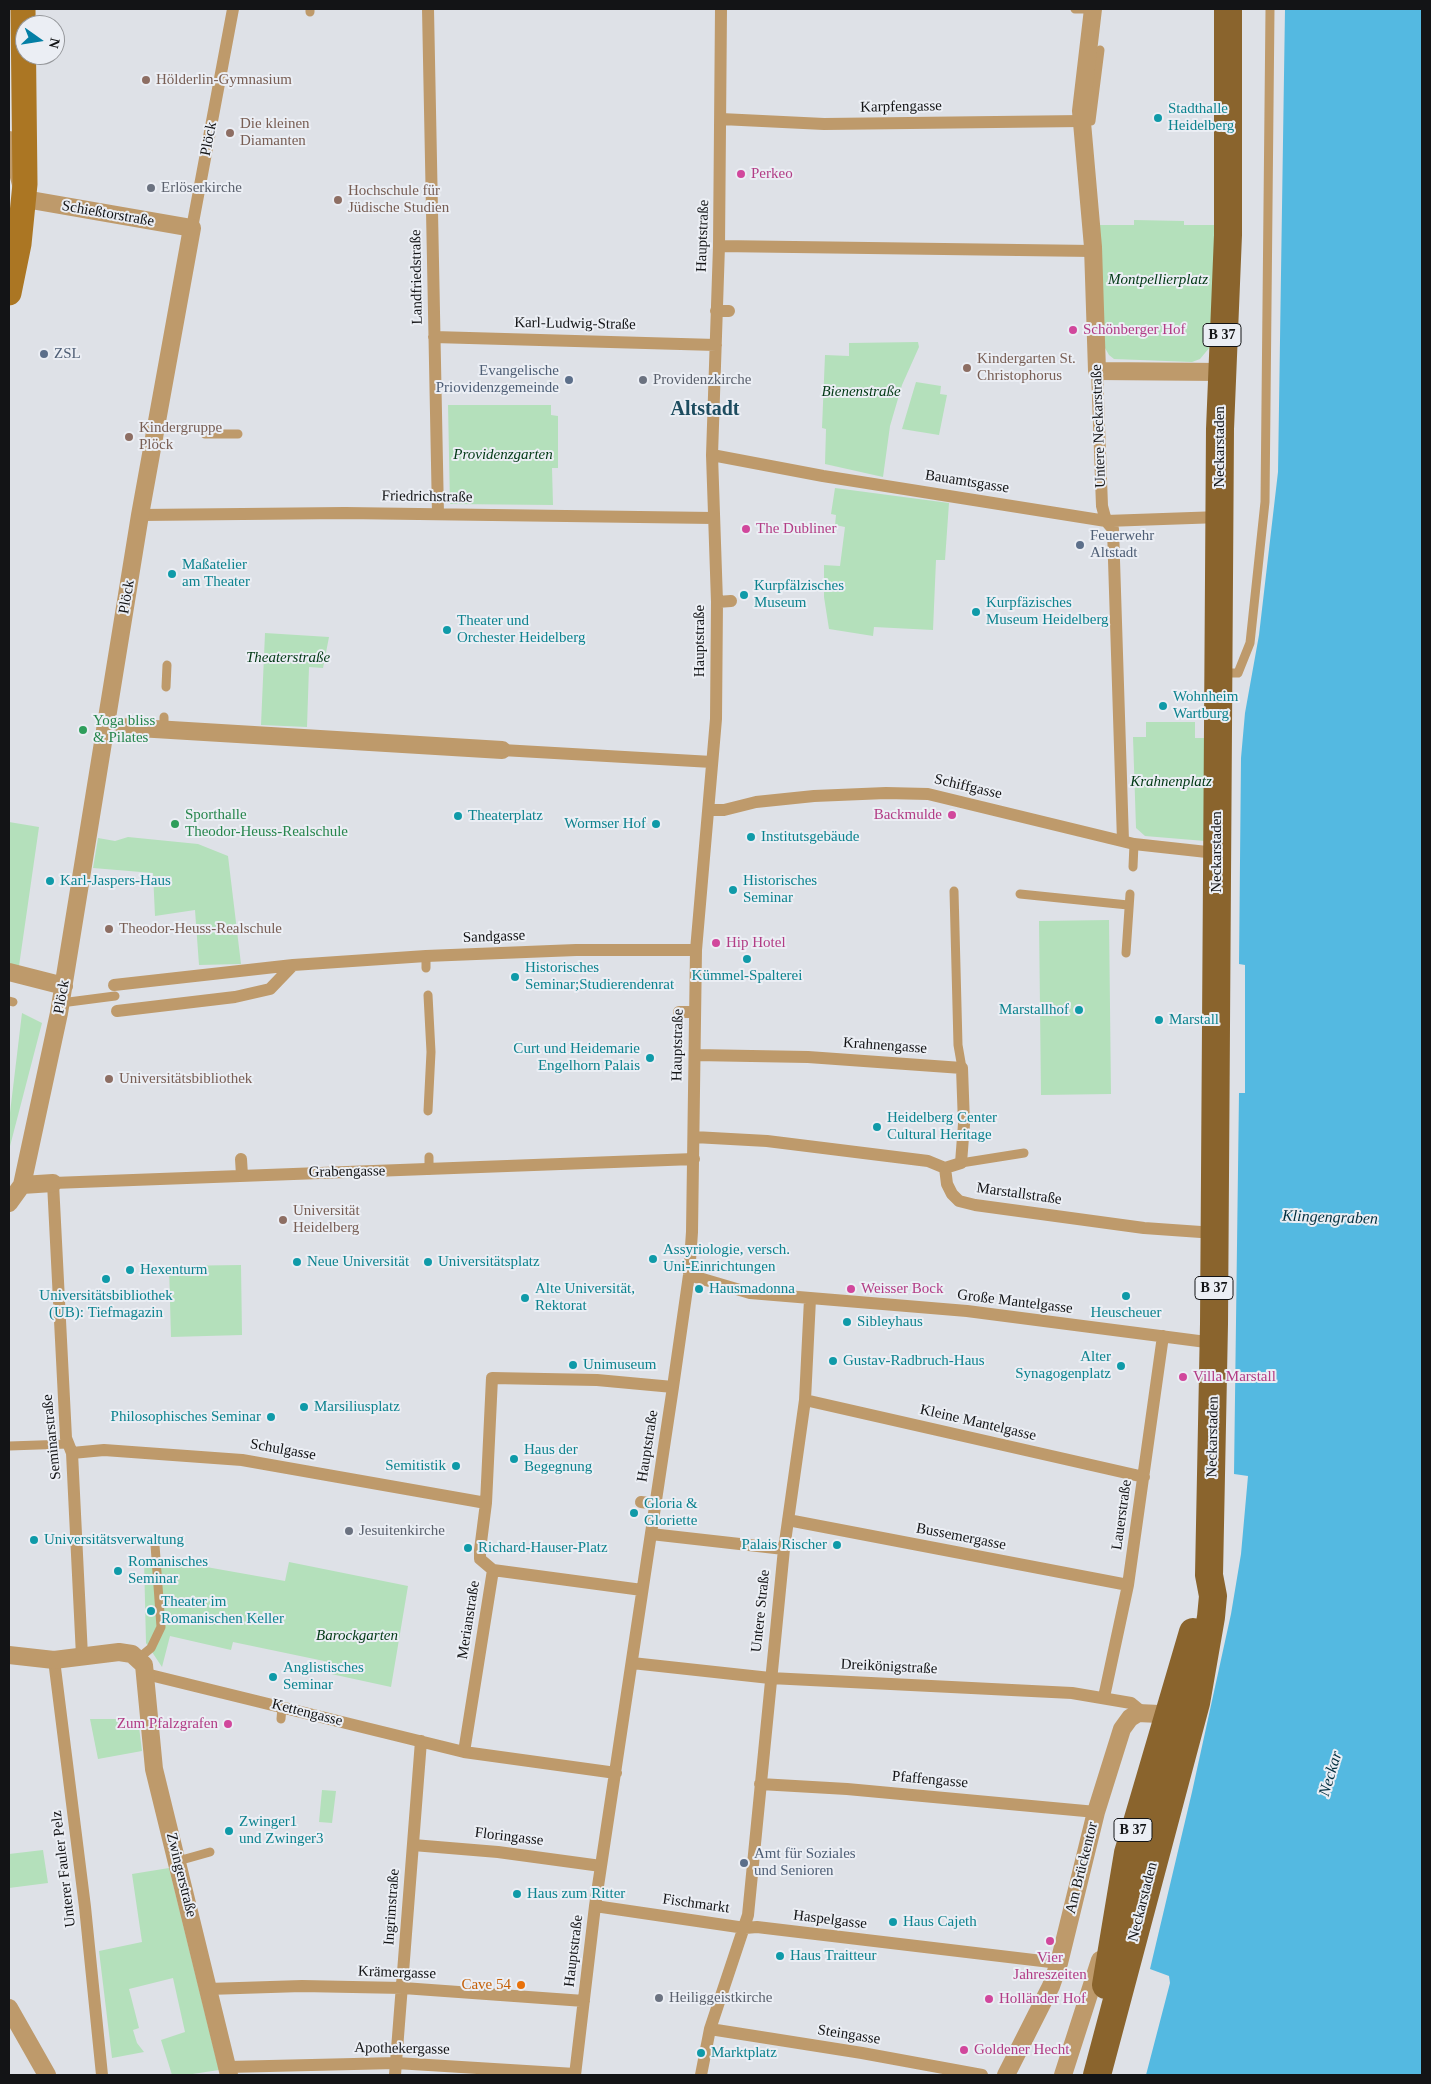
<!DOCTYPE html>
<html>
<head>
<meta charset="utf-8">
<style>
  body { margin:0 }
  #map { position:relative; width:1431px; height:2084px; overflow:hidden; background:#dee1e7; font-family:"Times New Roman",serif }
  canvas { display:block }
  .frame { position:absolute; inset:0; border:10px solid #131416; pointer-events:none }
  .north { position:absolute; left:15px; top:15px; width:50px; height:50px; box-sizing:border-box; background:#ebeef4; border:1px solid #95979b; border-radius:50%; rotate:103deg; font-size:14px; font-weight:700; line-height:20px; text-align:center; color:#131416 }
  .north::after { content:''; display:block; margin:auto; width:18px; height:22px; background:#047fa5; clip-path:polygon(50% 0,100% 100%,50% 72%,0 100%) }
</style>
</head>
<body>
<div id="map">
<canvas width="1431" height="2084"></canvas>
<div class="frame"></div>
<div class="north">N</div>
</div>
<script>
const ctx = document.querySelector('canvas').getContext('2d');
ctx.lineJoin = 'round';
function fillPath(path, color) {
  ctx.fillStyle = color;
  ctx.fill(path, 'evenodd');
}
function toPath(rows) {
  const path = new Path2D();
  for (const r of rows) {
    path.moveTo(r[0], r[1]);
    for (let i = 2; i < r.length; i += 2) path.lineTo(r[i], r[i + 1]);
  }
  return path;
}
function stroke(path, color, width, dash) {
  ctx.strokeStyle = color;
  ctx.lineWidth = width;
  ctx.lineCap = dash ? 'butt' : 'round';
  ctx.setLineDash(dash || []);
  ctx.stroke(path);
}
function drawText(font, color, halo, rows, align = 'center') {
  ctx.font = font + ' "Times New Roman",serif';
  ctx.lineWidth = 4;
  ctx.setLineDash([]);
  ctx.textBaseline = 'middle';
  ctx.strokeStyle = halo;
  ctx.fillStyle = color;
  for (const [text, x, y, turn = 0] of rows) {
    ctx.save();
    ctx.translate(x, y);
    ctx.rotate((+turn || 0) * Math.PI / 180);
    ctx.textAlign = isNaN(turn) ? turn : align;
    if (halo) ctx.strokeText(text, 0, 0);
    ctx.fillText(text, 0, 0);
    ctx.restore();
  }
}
const green = toPath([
  [1134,220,1184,221,1184,225,1216,225,1210,347,1200,359,1192,362,1114,359,1109,355,1105,348,1099,225,1134,225],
  [918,342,919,347,902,385,890,426,883,477,825,464,826,429,822,428,825,355,849,356,849,343],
  [916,382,941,386,940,394,947,395,939,435,902,429],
  [448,405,551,405,551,415,558,416,558,468,552,468,553,505,450,504],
  [835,488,949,503,945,560,936,560,933,630,874,627,873,636,829,629,824,597,824,565,840,566,845,527,835,525,836,515,831,514],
  [265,633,329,637,323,668,309,667,307,727,261,725],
  [1146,722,1195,722,1195,738,1207,738,1205,841,1145,836,1136,828,1133,737,1146,737],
  [9,822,39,827,19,966,9,964],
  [128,837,198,844,228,856,241,964,199,965,195,910,155,916,153,873,93,868,98,838,115,841],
  [1109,920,1111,1094,1041,1095,1039,921],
  [22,1013,42,1023,9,1150,9,1121],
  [241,1265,242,1335,171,1337,169,1266],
  [144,1559,167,1560,285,1581,289,1562,408,1586,391,1687,322,1672,324,1661,233,1642,231,1650,170,1636,162,1667,146,1643],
  [90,1719,138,1719,142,1751,98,1759],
  [322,1790,336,1791,332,1823,319,1822],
  [43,1850,48,1883,9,1888,9,1854],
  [169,1868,219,2070,186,2075,172,2075,161,2040,185,2032,173,1978,129,1989,139,2028,133,2030,137,2043,144,2052,112,2058,99,1951,142,1942,132,1874]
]);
const water = toPath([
  [1285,9,1422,9,1422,2075,1146,2075,1170,1983,1169,1976,1150,1969,1192,1792,1231,1614,1241,1554,1248,1476,1234,1474,1239,1093,1245,1093,1245,965,1239,964,1241,758,1245,713,1259,635,1278,472]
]);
const service = toPath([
  [310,9,310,12],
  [1075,9,1084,9],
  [1082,121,1091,121,1100,50],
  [205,434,238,434],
  [1221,673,1238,673,1250,643,1265,502,1270,9],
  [166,687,167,665],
  [164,730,164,717],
  [1133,867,1134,844],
  [954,891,958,1045,962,1068],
  [1020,894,1128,905],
  [1126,953,1130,894],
  [426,956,426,968],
  [428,995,431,1052,428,1111],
  [9,1001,13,1002],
  [61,1003,115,996],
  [961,1163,1024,1153],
  [429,1170,429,1157],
  [9,1446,68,1444],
  [139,1658,151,1648,161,1627,155,1545],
  [281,1719,282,1707],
  [178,1861,210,1852]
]);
const pedestrian = toPath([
  [428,9,438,514],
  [721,119,824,124,1082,121],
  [192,228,233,9],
  [719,246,1093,251],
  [716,311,729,311],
  [434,337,716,345],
  [1097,371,1102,506,1106,521,1113,529,1123,841],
  [712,455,823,476,1106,521,1220,517],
  [140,515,345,513,713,518],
  [717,602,731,601],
  [502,750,712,762],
  [709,810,724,810,756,802,814,796,886,793,928,794,1134,844,1216,853],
  [293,965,426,956,576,950,696,950],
  [114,985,293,965,270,989,235,997,117,1011],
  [679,1012,695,1012],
  [695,1055,808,1057,962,1068,964,1124,961,1163,945,1168],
  [694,1137,767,1141,928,1161,945,1168,947,1184,952,1194,959,1201,975,1205,1144,1228,1215,1233],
  [241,1159,242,1175],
  [689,1275,750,1293,967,1311,1214,1343],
  [805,1400,1144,1477],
  [72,1453,104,1450,242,1460,486,1503],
  [641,1502,656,1504],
  [788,1520,1128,1585],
  [651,1534,784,1549],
  [493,1570,642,1590],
  [82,1656,72,1453,66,1438,53,1183,694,1159],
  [54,1660,85,1907,102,2075],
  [632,1663,770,1678,1072,1693,1131,1703,1142,1712],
  [146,1674,464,1752,616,1773],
  [1104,1697,1128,1585,1163,1336],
  [464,1752,493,1570,480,1559,480,1550,486,1503,492,1378,597,1380,673,1387],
  [760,1784,847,1789,1096,1812],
  [413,1845,498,1852,601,1866],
  [595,1906,745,1928,757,1927,1059,1963],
  [208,1989,302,1986,403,1988,584,2001],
  [710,2029,862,2053,982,2075],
  [227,2067,396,2063,575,2074],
  [395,2075,421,1741],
  [575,2075,595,1906,673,1387,689,1275,692,1232,696,950,716,719,717,602,712,455,719,246,721,9],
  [701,2075,710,2029,748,1915,784,1549,805,1400,810,1299]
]);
const minor = toPath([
  [1093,9,1081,111,1093,247,1097,371,1221,372],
  [9,140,25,199,192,228,140,515,59,1013,22,1185,9,1203],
  [105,726,502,750],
  [9,972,64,986],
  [22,1185,53,1183],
  [9,1655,54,1660,119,1652,132,1654,144,1665,154,1769,229,2075],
  [9,2008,47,2075],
  [1006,2075,1051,1986,1059,1963,1096,1812,1122,1729,1130,1718,1138,1713,1159,1714,1177,1719],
  [1063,2075,1100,1960]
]);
const secondary = toPath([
  [9,293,19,244,25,184,23,9]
]);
const primary = toPath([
  [1106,1985,1128,1853,1193,1632],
  [1097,2075,1196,1703,1211,1617,1213,1596,1209,1575,1214,1324,1220,429,1228,235,1228,9]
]);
const markers = [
  [146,80,5,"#8d6e63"],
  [1158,118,5,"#0f9aa8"],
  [230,133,5,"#8d6e63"],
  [741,174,5,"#d1479c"],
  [151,188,5,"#6b7280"],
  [338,200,5,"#8d6e63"],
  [1073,330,5,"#d1479c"],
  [44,354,5,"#5c6f8a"],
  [967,368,5,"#8d6e63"],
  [569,380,5,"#5c6f8a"],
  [643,380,5,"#6b7280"],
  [129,437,5,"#8d6e63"],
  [746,529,5,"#d1479c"],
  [1080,545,5,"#5c6f8a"],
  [172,574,5,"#0f9aa8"],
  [744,595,5,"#0f9aa8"],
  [976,612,5,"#0f9aa8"],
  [447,630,5,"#0f9aa8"],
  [1163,706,5,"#0f9aa8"],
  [83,730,5,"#2e9e5b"],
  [952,815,5,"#d1479c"],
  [458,816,5,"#0f9aa8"],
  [175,824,5,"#2e9e5b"],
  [656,824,5,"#0f9aa8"],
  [751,837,5,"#0f9aa8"],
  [50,881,5,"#0f9aa8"],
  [733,890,5,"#0f9aa8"],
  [109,929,5,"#8d6e63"],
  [716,943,5,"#d1479c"],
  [747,959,5,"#0f9aa8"],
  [515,977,5,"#0f9aa8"],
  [1079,1010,5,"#0f9aa8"],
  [1159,1020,5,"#0f9aa8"],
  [650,1058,5,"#0f9aa8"],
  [109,1079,5,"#8d6e63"],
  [877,1127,5,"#0f9aa8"],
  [283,1220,5,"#8d6e63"],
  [653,1259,5,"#0f9aa8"],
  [297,1262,5,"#0f9aa8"],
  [428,1262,5,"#0f9aa8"],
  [130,1270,5,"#0f9aa8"],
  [106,1279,5,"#0f9aa8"],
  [699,1289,5,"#0f9aa8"],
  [851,1289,5,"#d1479c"],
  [1126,1296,5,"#0f9aa8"],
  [525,1298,5,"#0f9aa8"],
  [847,1322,5,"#0f9aa8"],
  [833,1361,5,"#0f9aa8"],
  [573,1365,5,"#0f9aa8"],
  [1121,1366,5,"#0f9aa8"],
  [1183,1377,5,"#d1479c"],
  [304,1407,5,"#0f9aa8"],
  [271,1417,5,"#0f9aa8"],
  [514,1459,5,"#0f9aa8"],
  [456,1466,5,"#0f9aa8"],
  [634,1513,5,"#0f9aa8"],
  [349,1531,5,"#6b7280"],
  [34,1540,5,"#0f9aa8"],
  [837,1545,5,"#0f9aa8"],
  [468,1548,5,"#0f9aa8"],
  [118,1571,5,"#0f9aa8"],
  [151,1611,5,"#0f9aa8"],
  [273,1677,5,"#0f9aa8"],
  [228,1724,5,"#d1479c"],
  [229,1831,5,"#0f9aa8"],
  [744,1863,5,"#5c6f8a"],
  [517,1894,5,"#0f9aa8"],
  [893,1922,5,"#0f9aa8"],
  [1050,1941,5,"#d1479c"],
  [780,1956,5,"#0f9aa8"],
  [521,1985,5,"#e8710a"],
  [659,1998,5,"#6b7280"],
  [989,1999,5,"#d1479c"],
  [964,2050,5,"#d1479c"],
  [701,2053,5,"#0f9aa8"]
];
const shields = [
  [1222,335,38],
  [1214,1288,38],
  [1133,1830,38]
];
const shieldNames = [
  ["B 37",1222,335],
  ["B 37",1214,1288],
  ["B 37",1133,1830]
];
const educationNames = [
  ["Hölderlin-Gymnasium",156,80],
  ["Die kleinen",240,124],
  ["Diamanten",240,141],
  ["Hochschule für",348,191],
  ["Jüdische Studien",348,208],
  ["Kindergarten St.",977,359],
  ["Christophorus",977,376],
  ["Kindergruppe",139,428],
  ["Plöck",139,445],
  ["Theodor-Heuss-Realschule",119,929],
  ["Universitätsbibliothek",119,1079],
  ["Universität",293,1211],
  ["Heidelberg",293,1228]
];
const streetNames = [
  ["Karpfengasse",901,107,-1],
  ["Plöck",209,139,-79],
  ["Schießtorstraße",108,214,10],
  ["Hauptstraße",703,236,-88],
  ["Landfriedstraße",417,277,-91],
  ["Karl-Ludwig-Straße",575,324,1],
  ["Untere Neckarstraße",1099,426,-92],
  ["Neckarstaden",1220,447,-90],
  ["Bauamtsgasse",967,482,9],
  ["Friedrichstraße",427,497,1],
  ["Plöck",127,597,-80],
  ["Hauptstraße",700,641,-90],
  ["Schiffgasse",968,787,13],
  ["Neckarstaden",1217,852,-90],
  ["Sandgasse",494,937,-2],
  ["Plöck",62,997,-80],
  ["Hauptstraße",678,1045,-89],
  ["Krahnengasse",885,1046,4],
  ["Grabengasse",347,1172,-1],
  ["Marstallstraße",1019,1194,8],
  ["Große Mantelgasse",1015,1302,7],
  ["Kleine Mantelgasse",978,1423,13],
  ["Seminarstraße",52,1437,-96],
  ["Neckarstaden",1213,1437,-89],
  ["Hauptstraße",648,1446,-81],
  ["Schulgasse",283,1450,10],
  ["Lauerstraße",1122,1515,-82],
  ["Bussemergasse",961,1537,11],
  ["Untere Straße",761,1611,-84],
  ["Merianstraße",469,1620,-81],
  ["Dreikönigstraße",889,1667,3],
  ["Kettengasse",307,1713,14],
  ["Pfaffengasse",930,1780,5],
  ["Floringasse",509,1837,7],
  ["Am Brückentor",1082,1868,-76],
  ["Unterer Fauler Pelz",64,1869,-97],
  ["Zwingerstraße",181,1875,76],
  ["Neckarstaden",1143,1902,-76],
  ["Fischmarkt",696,1904,8],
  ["Ingrimstraße",392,1907,-86],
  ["Haspelgasse",830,1920,7],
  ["Hauptstraße",574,1951,-83],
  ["Krämergasse",397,1973,2],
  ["Steingasse",849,2035,9],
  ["Apothekergasse",402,2049,1]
];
const cultureNames = [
  ["Stadthalle",1168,109],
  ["Heidelberg",1168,126],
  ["Maßatelier",182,565],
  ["am Theater",182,582],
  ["Kurpfälzisches",754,586],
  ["Museum",754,603],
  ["Kurpfäzisches",986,603],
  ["Museum Heidelberg",986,620],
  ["Theater und",457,621],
  ["Orchester Heidelberg",457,638],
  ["Wohnheim",1173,697],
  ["Wartburg",1173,714],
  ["Theaterplatz",468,816],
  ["Wormser Hof",646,824,"right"],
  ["Institutsgebäude",761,837],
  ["Karl-Jaspers-Haus",60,881],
  ["Historisches",743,881],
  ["Seminar",743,898],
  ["Historisches",525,968],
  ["Seminar;Studierendenrat",525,985],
  ["Kümmel-Spalterei",747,976,"center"],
  ["Marstallhof",1069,1010,"right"],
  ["Marstall",1169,1020],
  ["Curt und Heidemarie",640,1049,"right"],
  ["Engelhorn Palais",640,1066,"right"],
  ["Heidelberg Center",887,1118],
  ["Cultural Heritage",887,1135],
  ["Assyriologie, versch.",663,1250],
  ["Uni-Einrichtungen",663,1267],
  ["Neue Universität",307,1262],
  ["Universitätsplatz",438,1262],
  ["Hexenturm",140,1270],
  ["Alte Universität,",535,1289],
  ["Rektorat",535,1306],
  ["Hausmadonna",709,1289],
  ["Universitätsbibliothek",106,1296,"center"],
  ["(UB): Tiefmagazin",106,1313,"center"],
  ["Heuscheuer",1126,1313,"center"],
  ["Sibleyhaus",857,1322],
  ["Alter",1111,1357,"right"],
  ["Synagogenplatz",1111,1374,"right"],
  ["Gustav-Radbruch-Haus",843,1361],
  ["Unimuseum",583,1365],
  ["Marsiliusplatz",314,1407],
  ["Philosophisches Seminar",261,1417,"right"],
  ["Haus der",524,1450],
  ["Begegnung",524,1467],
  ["Semitistik",446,1466,"right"],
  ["Gloria &",644,1504],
  ["Gloriette",644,1521],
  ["Universitätsverwaltung",44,1540],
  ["Palais Rischer",827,1545,"right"],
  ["Richard-Hauser-Platz",478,1548],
  ["Romanisches",128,1562],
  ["Seminar",128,1579],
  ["Theater im",161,1602],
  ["Romanischen Keller",161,1619],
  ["Anglistisches",283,1668],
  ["Seminar",283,1685],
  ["Zwinger1",239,1822],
  ["und Zwinger3",239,1839],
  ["Haus zum Ritter",527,1894],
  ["Haus Cajeth",903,1922],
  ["Haus Traitteur",790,1956],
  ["Marktplatz",711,2053]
];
const hotelNames = [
  ["Perkeo",751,174],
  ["Schönberger Hof",1083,330],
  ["The Dubliner",756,529],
  ["Backmulde",942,815,"right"],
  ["Hip Hotel",726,943],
  ["Weisser Bock",861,1289],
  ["Villa Marstall",1193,1377],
  ["Zum Pfalzgrafen",218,1724,"right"],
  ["Vier",1050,1958,"center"],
  ["Jahreszeiten",1050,1975,"center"],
  ["Holländer Hof",999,1999],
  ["Goldener Hecht",974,2050]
];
const worshipNames = [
  ["Erlöserkirche",161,188],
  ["Providenzkirche",653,380],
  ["Jesuitenkirche",359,1531],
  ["Heiliggeistkirche",669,1998]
];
const parkNames = [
  ["Montpellierplatz",1158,280],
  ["Bienenstraße",861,392],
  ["Providenzgarten",503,455],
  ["Theaterstraße",288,658],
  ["Krahnenplatz",1171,782],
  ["Barockgarten",357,1636]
];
const serviceNames = [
  ["ZSL",54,354],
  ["Evangelische",559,371,"right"],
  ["Priovidenzgemeinde",559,388,"right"],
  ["Feuerwehr",1090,536],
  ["Altstadt",1090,553],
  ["Amt für Soziales",754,1854],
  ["und Senioren",754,1871]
];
const leisureNames = [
  ["Yoga bliss",93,721],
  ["& Pilates",93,738],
  ["Sporthalle",185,815],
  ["Theodor-Heuss-Realschule",185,832]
];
const foodNames = [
  ["Cave 54",511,1985]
];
const waterNames = [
  ["Klingengraben",1330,1218,2],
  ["Neckar",1331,1774,-73]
];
const districtNames = [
  ["Altstadt",705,410]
];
fillPath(green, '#b4e0bb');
fillPath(water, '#54b9e1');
stroke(service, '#be9a6b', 9);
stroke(pedestrian, '#be9a6b', 12);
stroke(minor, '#be9a6b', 18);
stroke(secondary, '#ab7623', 25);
stroke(primary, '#8a642d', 28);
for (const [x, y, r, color] of markers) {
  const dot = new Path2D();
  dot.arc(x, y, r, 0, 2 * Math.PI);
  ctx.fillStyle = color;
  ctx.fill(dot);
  stroke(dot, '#ebeef4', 2);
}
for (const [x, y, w] of shields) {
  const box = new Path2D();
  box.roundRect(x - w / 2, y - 11.5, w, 23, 4);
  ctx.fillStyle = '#ebeef4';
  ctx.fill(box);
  stroke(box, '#131416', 1);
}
drawText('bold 14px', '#131416', null, shieldNames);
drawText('15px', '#785e54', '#ebeef4', educationNames, 'left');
drawText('15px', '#131416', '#ebeef4', streetNames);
drawText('15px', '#0d838f', '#ebeef4', cultureNames, 'left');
drawText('15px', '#b23c85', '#ebeef4', hotelNames, 'left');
drawText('15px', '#5b616d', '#ebeef4', worshipNames, 'left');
drawText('italic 15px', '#003814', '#ebeef4', parkNames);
drawText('15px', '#4e5e75', '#ebeef4', serviceNames, 'left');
drawText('15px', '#27864d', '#ebeef4', leisureNames, 'left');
drawText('15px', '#c56008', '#ebeef4', foodNames, 'right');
drawText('italic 16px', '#002f3f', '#ebeef4', waterNames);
drawText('bold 20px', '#1d4c5f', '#ebeef4', districtNames);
</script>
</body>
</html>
